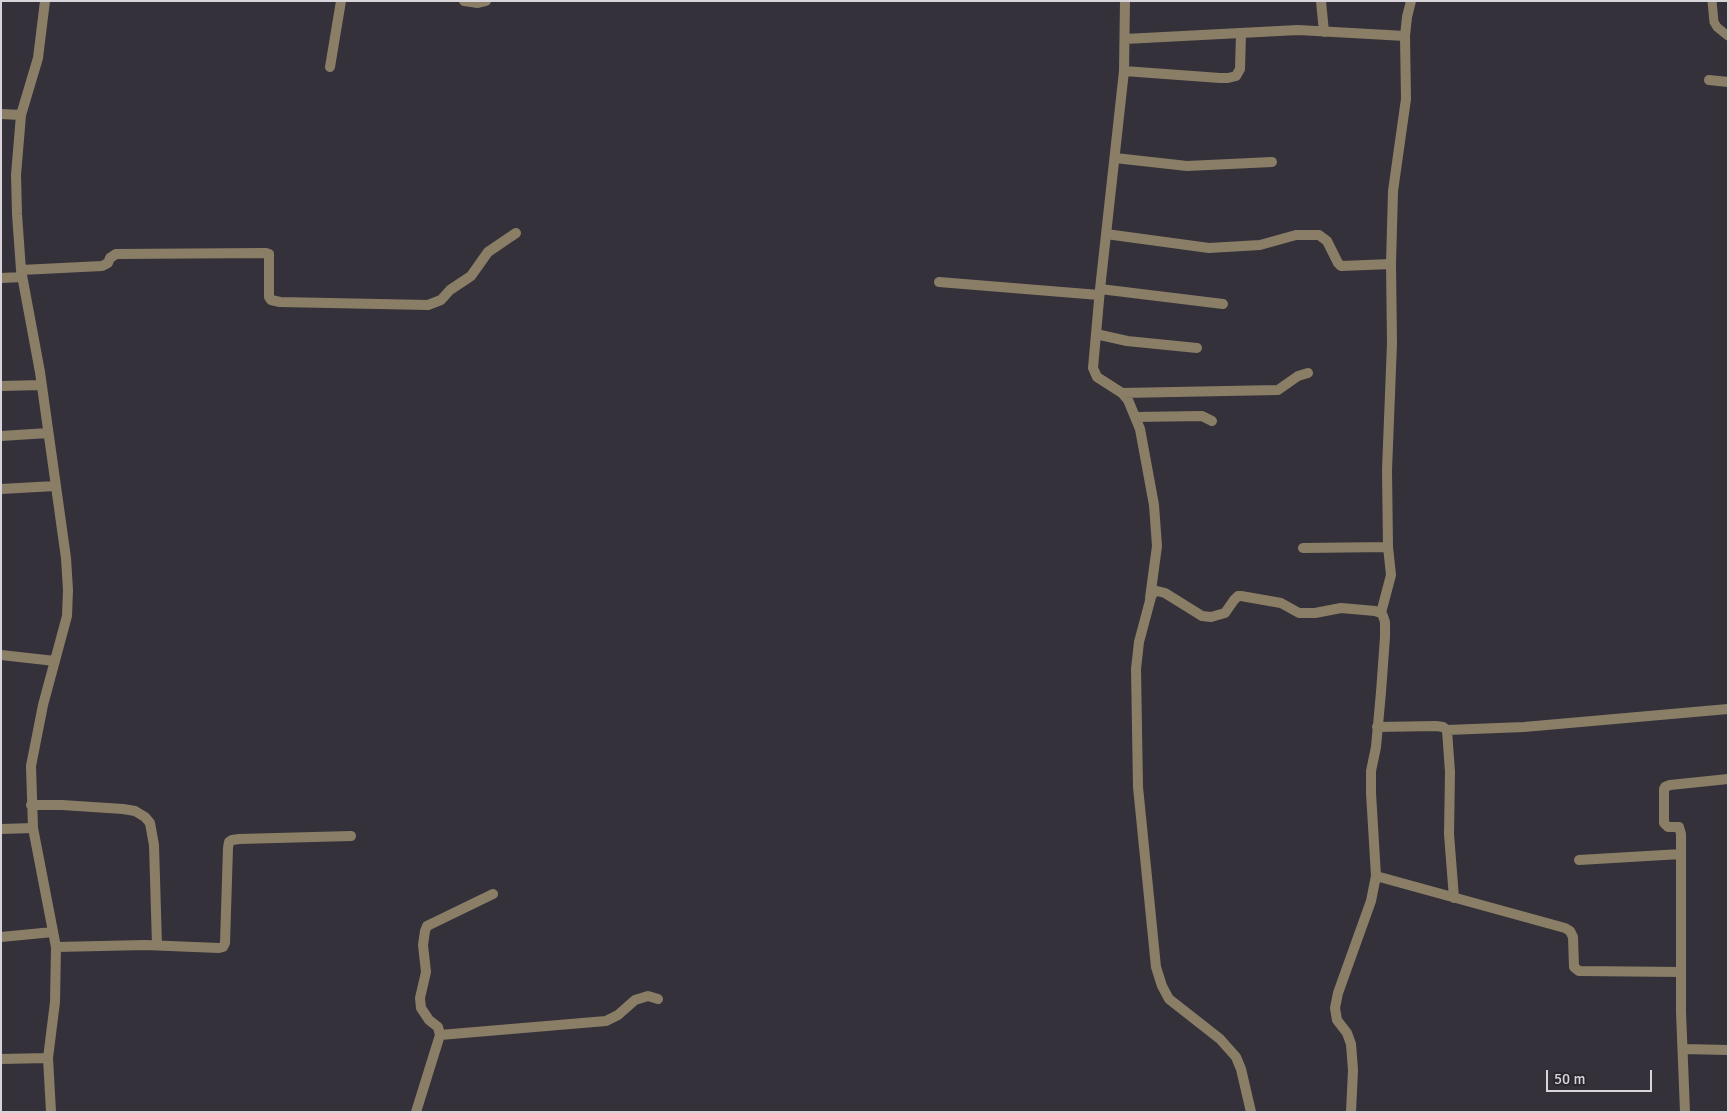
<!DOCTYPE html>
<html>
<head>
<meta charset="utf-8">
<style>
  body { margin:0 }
  #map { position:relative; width:1729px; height:1113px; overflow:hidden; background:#35313a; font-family:Signika,sans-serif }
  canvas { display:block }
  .frame { position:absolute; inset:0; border:2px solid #d7d4da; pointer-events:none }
  .scale { position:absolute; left:1546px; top:1070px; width:106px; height:22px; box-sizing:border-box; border:2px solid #d7d4da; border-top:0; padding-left:6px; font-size:15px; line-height:18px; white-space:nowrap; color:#d7d4da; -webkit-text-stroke:4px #2b272f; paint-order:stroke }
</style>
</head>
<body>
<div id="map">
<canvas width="1729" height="1113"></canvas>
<div class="frame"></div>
<div class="scale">50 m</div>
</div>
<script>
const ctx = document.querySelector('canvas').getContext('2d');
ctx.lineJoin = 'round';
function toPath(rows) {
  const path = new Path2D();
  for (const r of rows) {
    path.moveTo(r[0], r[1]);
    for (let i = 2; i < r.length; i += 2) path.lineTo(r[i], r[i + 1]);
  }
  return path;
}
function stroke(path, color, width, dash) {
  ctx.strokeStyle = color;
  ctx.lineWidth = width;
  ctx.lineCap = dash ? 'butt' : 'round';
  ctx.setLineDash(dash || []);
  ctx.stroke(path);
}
const service = toPath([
  [1712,1,1714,22,1717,27,1728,36]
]);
const minor = toPath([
  [45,1,38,58,21,115,16,175,17,214,21,270,40,372,66,558,68,590,67,616,43,705,31,766,33,828,56,947,55,1002,48,1058,51,1112],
  [464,1,478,3,486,1],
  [1125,1,1124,71,1100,289,1093,368,1097,377,1122,393,1128,400,1140,429,1154,505,1157,546,1150,598],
  [1321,1,1324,32],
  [1125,39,1298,30,1405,36],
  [330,67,341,1],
  [1124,71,1220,78,1228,78,1236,76,1240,69,1241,33],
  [1709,80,1728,82],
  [1,114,21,115],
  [1115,158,1187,166,1272,162],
  [1106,234,1209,248,1260,245,1296,235,1319,235,1327,241,1338,263,1341,266,1391,264],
  [21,270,102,266,108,263,110,258,116,254,266,253,269,254,269,297,271,300,280,302,428,305,441,300,450,290,471,276,488,252,516,233],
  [1,278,22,277],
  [939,282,1099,295],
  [1100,289,1223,304],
  [1096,334,1127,341,1197,348],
  [1,386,42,385],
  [1122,393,1278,390,1298,376,1308,373],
  [1136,417,1202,416,1212,421],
  [1,436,48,433],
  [1,489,55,486],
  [1303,548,1388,547],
  [1381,613,1391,575,1388,547,1387,470,1392,343,1391,264,1393,191,1406,99,1405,36,1407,17,1411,1],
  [1,655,55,661],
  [1377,727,1436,726,1443,727,1447,730,1450,772,1449,834,1454,898],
  [1447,730,1524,727,1728,709],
  [31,805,62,805,123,809,135,811,145,817,150,823,154,845,157,945],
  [1,829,33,828],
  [1579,860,1681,854],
  [1376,876,1565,928,1570,931,1573,937,1574,967,1579,971,1681,972],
  [1,937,53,932],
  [56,947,145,945,219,948,223,947,225,943,228,848,229,842,232,840,239,839,351,836],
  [440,1035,606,1021,618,1015,635,1000,648,996,658,999],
  [1683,1049,1728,1050],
  [1,1059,48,1058],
  [416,1112,440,1035,438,1027,429,1020,421,1008,420,998,426,972,423,945,425,931,427,926,493,894],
  [1251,1112,1241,1069,1236,1057,1220,1039,1169,999,1162,986,1156,967,1138,787,1136,669,1139,642,1151,597,1153,593,1157,591,1165,593,1202,616,1211,617,1225,613,1234,600,1238,596,1241,596,1281,603,1299,613,1315,613,1341,608,1375,611,1381,613,1383,616,1385,622,1385,637,1381,692,1376,747,1371,771,1371,793,1376,876,1371,901,1338,993,1335,1008,1337,1020,1347,1033,1351,1044,1353,1070,1351,1112],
  [1685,1112,1681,1012,1681,834,1679,827,1668,827,1664,823,1664,789,1665,787,1670,785,1728,779]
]);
stroke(service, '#8a7f66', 9);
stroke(minor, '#8a7f66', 10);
</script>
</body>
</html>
